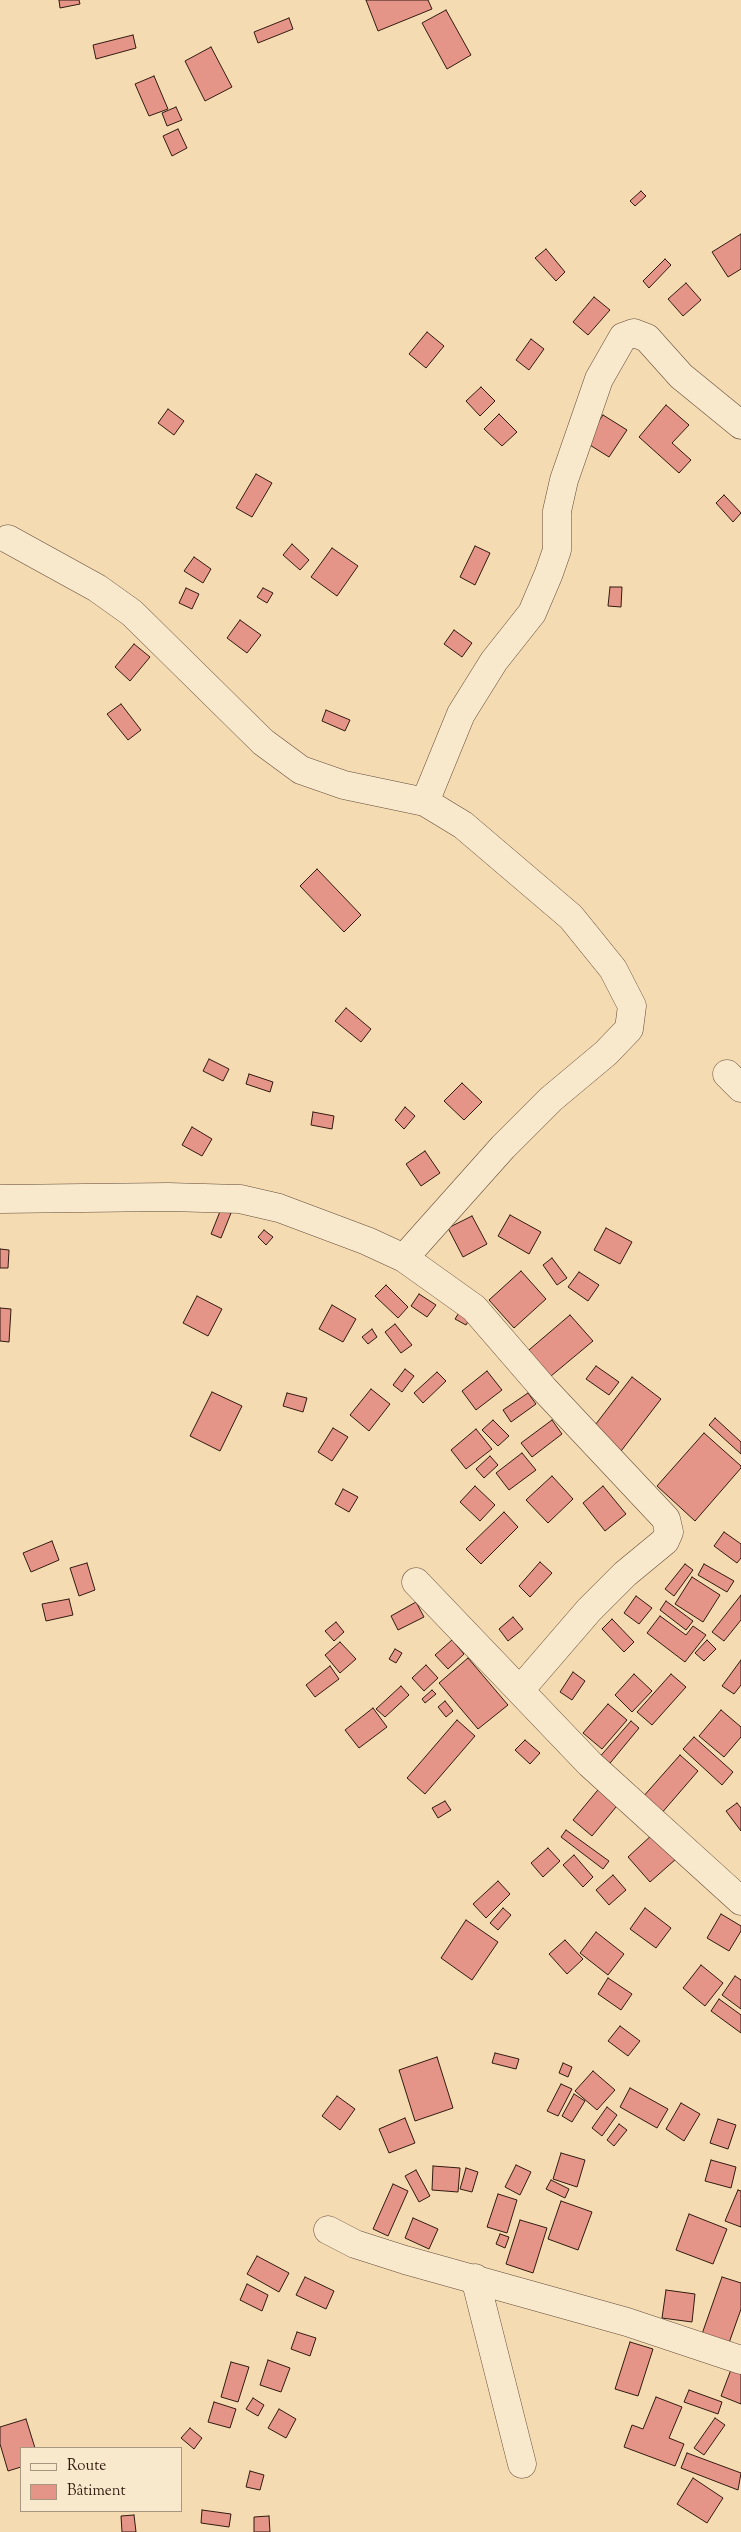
<!DOCTYPE html>
<html>
<head>
<meta charset="utf-8">
<style>
  body { margin:0 }
  #map { position:relative; width:741px; height:2532px; overflow:hidden; background:#f4dbb1; font-family:"Sorts Mill Goudy",serif }
  canvas { display:block }
  .legend { position:absolute; left:20px; top:2447px; width:162px; height:65px; box-sizing:border-box; background:#f8e8cc; border:1px solid #a99681; margin:0; padding:6px 9px; list-style:none; font-size:15px; color:#321b10 }
  .legend li { display:flex; align-items:center; gap:10px; height:25px }
  .legend b { width:25px; border:1px solid #a99681 }
</style>
</head>
<body>
<div id="map">
<canvas width="741" height="2532"></canvas>
<ul class="legend">
<li><b style="height:6px;background:#f8e8cc"></b>Route</li>
<li><b style="height:14px;background:#e59588"></b>Bâtiment</li>
</ul>
</div>
<script>
const ctx = document.querySelector('canvas').getContext('2d');
ctx.lineJoin = 'round';
function fillPath(path, color) {
  ctx.fillStyle = color;
  ctx.fill(path, 'evenodd');
}
function toPath(rows) {
  const path = new Path2D();
  for (const r of rows) {
    path.moveTo(r[0], r[1]);
    for (let i = 2; i < r.length; i += 2) path.lineTo(r[i], r[i + 1]);
  }
  return path;
}
function stroke(path, color, width, dash) {
  ctx.strokeStyle = color;
  ctx.lineWidth = width;
  ctx.lineCap = dash ? 'butt' : 'round';
  ctx.setLineDash(dash || []);
  ctx.stroke(path);
}
const building = toPath([
  [59,0,79,0,80,4,60,8,59,0],
  [366,0,428,0,432,9,378,31,366,0],
  [446,10,471,55,447,69,422,23,446,10],
  [289,18,293,29,258,43,254,32,289,18],
  [133,35,136,48,96,59,93,45,133,35],
  [211,47,232,87,205,101,185,61,211,47],
  [154,76,168,109,149,116,135,84,154,76],
  [176,107,182,120,167,126,162,113,176,107],
  [178,129,187,148,172,156,163,136,178,129],
  [641,191,646,196,635,206,630,201,641,191],
  [741,234,741,269,728,277,712,252,741,234],
  [546,249,565,272,556,281,535,258,546,249],
  [665,259,671,265,649,288,643,281,665,259],
  [686,283,701,300,683,316,668,299,686,283],
  [594,297,610,310,588,335,573,322,594,297],
  [427,332,444,346,426,368,409,354,427,332],
  [531,339,544,349,529,370,516,360,531,339],
  [481,387,495,401,480,416,466,401,481,387],
  [666,405,689,425,672,443,691,460,679,473,639,437,666,405],
  [168,409,184,421,174,435,158,423,168,409],
  [499,414,517,432,502,446,484,429,499,414],
  [603,415,627,430,609,457,585,442,603,415],
  [256,474,272,483,252,517,236,508,256,474],
  [724,495,741,513,733,522,716,503,724,495],
  [292,544,309,560,300,570,283,555,292,544],
  [475,546,490,553,475,585,460,577,475,546],
  [332,548,358,566,337,596,311,577,332,548],
  [194,557,211,569,203,583,184,571,194,557],
  [610,587,622,587,621,607,608,606,610,587],
  [186,588,199,594,192,609,179,603,186,588],
  [263,588,273,593,267,603,257,597,263,588],
  [240,620,261,635,247,653,227,638,240,620],
  [454,630,472,643,462,657,444,644,454,630],
  [134,644,150,657,130,681,115,667,134,644],
  [121,704,141,730,128,740,107,714,121,704],
  [326,710,350,720,345,731,322,721,326,710],
  [317,869,361,915,344,932,300,886,317,869],
  [346,1008,371,1029,361,1042,335,1021,346,1008],
  [209,1059,229,1069,223,1081,203,1071,209,1059],
  [249,1074,273,1082,270,1092,246,1084,249,1074],
  [462,1083,482,1102,464,1120,444,1101,462,1083],
  [405,1107,415,1116,404,1129,395,1120,405,1107],
  [313,1112,334,1116,332,1129,311,1125,313,1112],
  [192,1127,212,1139,202,1156,182,1145,192,1127],
  [425,1151,440,1173,421,1186,406,1164,425,1151],
  [221,1209,231,1213,221,1238,211,1234,221,1209],
  [510,1215,541,1232,529,1254,498,1236,510,1215],
  [472,1216,487,1244,463,1257,448,1228,472,1216],
  [606,1228,632,1242,620,1264,594,1250,606,1228],
  [264,1230,273,1237,266,1245,258,1237,264,1230],
  [0,1249,9,1250,8,1268,0,1268,0,1249],
  [552,1258,567,1278,557,1285,543,1265,552,1258],
  [521,1271,546,1299,514,1328,489,1300,521,1271],
  [579,1272,599,1285,588,1301,568,1287,579,1272],
  [386,1285,408,1307,398,1318,375,1296,386,1285],
  [419,1294,436,1305,427,1317,411,1306,419,1294],
  [197,1296,222,1309,208,1336,183,1323,197,1296],
  [332,1305,356,1319,343,1342,319,1329,332,1305],
  [0,1308,11,1309,9,1342,0,1341,0,1308],
  [460,1311,471,1316,466,1325,455,1319,460,1311],
  [570,1315,593,1341,545,1381,523,1355,570,1315],
  [395,1324,412,1345,401,1353,385,1332,395,1324],
  [372,1329,377,1337,368,1344,362,1337,372,1329],
  [596,1366,619,1382,609,1395,586,1379,596,1366],
  [405,1369,414,1376,402,1392,393,1385,405,1369],
  [487,1371,502,1390,476,1410,462,1391,487,1371],
  [437,1372,446,1381,423,1403,414,1393,437,1372],
  [632,1377,661,1399,618,1455,589,1433,632,1377],
  [371,1389,390,1404,369,1431,350,1415,371,1389],
  [212,1392,242,1406,220,1451,190,1436,212,1392],
  [287,1393,307,1398,303,1412,283,1406,287,1393],
  [528,1393,536,1404,511,1422,503,1410,528,1393],
  [715,1418,741,1442,741,1454,709,1425,715,1418],
  [493,1420,509,1436,498,1446,482,1430,493,1420],
  [552,1420,562,1434,532,1457,521,1443,552,1420],
  [333,1428,348,1437,332,1461,318,1452,333,1428],
  [476,1429,492,1449,466,1469,451,1450,476,1429],
  [704,1433,741,1466,741,1468,695,1521,657,1486,704,1433],
  [522,1453,536,1470,509,1490,496,1473,522,1453],
  [490,1456,498,1465,484,1478,476,1469,490,1456],
  [552,1476,573,1499,548,1523,526,1500,552,1476],
  [475,1486,495,1505,480,1521,460,1502,475,1486],
  [603,1486,626,1514,605,1531,583,1503,603,1486],
  [343,1489,358,1497,349,1512,335,1504,343,1489],
  [504,1512,518,1527,481,1564,466,1549,504,1512],
  [724,1532,741,1544,741,1558,737,1563,714,1546,724,1532],
  [52,1541,59,1560,31,1572,23,1553,52,1541],
  [540,1562,552,1573,530,1597,519,1586,540,1562],
  [87,1563,95,1590,79,1596,70,1568,87,1563],
  [685,1564,693,1570,674,1596,665,1589,685,1564],
  [704,1564,734,1581,727,1592,698,1575,704,1564],
  [692,1577,720,1595,703,1622,675,1604,692,1577],
  [741,1595,741,1620,724,1641,712,1632,741,1595],
  [636,1596,652,1608,639,1624,624,1613,636,1596],
  [69,1599,73,1615,46,1621,42,1604,69,1599],
  [666,1601,693,1621,686,1630,660,1610,666,1601],
  [416,1602,424,1617,398,1630,391,1616,416,1602],
  [660,1616,686,1635,693,1626,706,1635,685,1662,647,1633,660,1616],
  [513,1617,523,1629,508,1641,499,1629,513,1617],
  [612,1619,634,1642,624,1652,602,1629,612,1619],
  [336,1622,344,1632,334,1641,325,1631,336,1622],
  [452,1640,464,1654,448,1669,435,1655,452,1640],
  [707,1640,716,1649,704,1661,695,1653,707,1640],
  [340,1642,356,1659,340,1673,325,1655,340,1642],
  [395,1649,402,1653,396,1663,389,1659,395,1649],
  [468,1658,508,1705,478,1729,439,1683,468,1658],
  [741,1660,741,1685,734,1694,722,1686,741,1660],
  [426,1665,438,1678,424,1691,412,1678,426,1665],
  [330,1666,339,1679,315,1697,306,1685,330,1666],
  [573,1672,585,1681,572,1700,560,1692,573,1672],
  [634,1674,652,1691,632,1712,615,1695,634,1674],
  [671,1674,686,1687,652,1725,637,1712,671,1674],
  [401,1686,409,1695,385,1717,376,1709,401,1686],
  [432,1690,436,1694,425,1703,422,1699,432,1690],
  [445,1701,453,1711,446,1717,438,1707,445,1701],
  [608,1704,627,1720,602,1749,583,1733,608,1704],
  [373,1708,387,1727,359,1748,345,1730,373,1708],
  [721,1710,741,1727,741,1737,724,1757,699,1736,721,1710],
  [457,1720,475,1736,425,1794,407,1778,457,1720],
  [631,1721,639,1728,606,1768,597,1760,631,1721],
  [694,1737,733,1772,722,1785,683,1749,694,1737],
  [525,1740,540,1753,530,1764,515,1750,525,1740],
  [680,1755,698,1771,660,1815,642,1798,680,1755],
  [602,1785,621,1801,592,1836,573,1820,602,1785],
  [445,1801,451,1810,438,1818,432,1808,445,1801],
  [737,1803,741,1808,741,1831,726,1811,737,1803],
  [566,1830,609,1861,603,1869,561,1837,566,1830],
  [653,1834,676,1859,650,1882,628,1857,653,1834],
  [548,1848,560,1861,543,1877,531,1863,548,1848],
  [574,1855,593,1877,583,1887,563,1865,574,1855],
  [613,1875,626,1890,609,1905,596,1890,613,1875],
  [498,1881,510,1894,486,1918,473,1904,498,1881],
  [503,1908,511,1915,498,1930,490,1923,503,1908],
  [645,1908,671,1928,656,1948,630,1929,645,1908],
  [721,1914,741,1926,741,1931,729,1951,707,1938,721,1914],
  [466,1920,498,1942,472,1980,441,1958,466,1920],
  [596,1932,624,1954,608,1975,580,1953,596,1932],
  [565,1940,583,1959,567,1974,549,1954,565,1940],
  [701,1965,723,1983,705,2006,683,1988,701,1965],
  [735,1976,741,1980,741,2009,722,1995,735,1976],
  [608,1978,632,1994,621,2010,598,1994,608,1978],
  [719,1999,741,2015,741,2033,711,2011,719,1999],
  [620,2026,640,2041,628,2056,608,2041,620,2026],
  [495,2053,519,2059,516,2069,492,2063,495,2053],
  [437,2057,453,2108,415,2121,399,2070,437,2057],
  [563,2063,572,2067,568,2077,559,2073,563,2063],
  [593,2071,615,2090,597,2110,575,2091,593,2071],
  [561,2084,572,2089,558,2116,547,2111,561,2084],
  [630,2088,668,2109,657,2128,620,2107,630,2088],
  [574,2094,585,2101,572,2122,562,2116,574,2094],
  [337,2096,355,2109,340,2130,322,2116,337,2096],
  [681,2103,700,2114,684,2141,666,2129,681,2103],
  [607,2107,617,2115,602,2136,592,2128,607,2107],
  [405,2118,415,2143,389,2153,379,2129,405,2118],
  [718,2119,736,2125,728,2149,710,2143,718,2119],
  [619,2124,627,2130,614,2146,607,2140,619,2124],
  [561,2153,585,2160,577,2187,553,2179,561,2153],
  [711,2160,736,2167,731,2188,705,2181,711,2160],
  [516,2165,531,2172,520,2195,505,2187,516,2165],
  [433,2166,460,2168,458,2192,432,2190,433,2166],
  [466,2168,478,2172,472,2192,460,2189,466,2168],
  [416,2170,430,2196,419,2202,405,2176,416,2170],
  [551,2180,569,2189,565,2198,546,2189,551,2180],
  [393,2184,408,2191,388,2236,373,2229,393,2184],
  [738,2190,741,2191,741,2227,725,2221,738,2190],
  [498,2194,517,2200,507,2233,487,2227,498,2194],
  [561,2201,592,2212,578,2250,548,2239,561,2201],
  [689,2214,727,2229,713,2264,676,2250,689,2214],
  [413,2218,438,2229,429,2249,405,2238,413,2218],
  [520,2220,547,2228,533,2273,506,2264,520,2220],
  [500,2234,509,2237,505,2248,496,2244,500,2234],
  [257,2256,289,2273,279,2292,247,2274,257,2256],
  [305,2277,334,2291,326,2309,296,2295,305,2277],
  [722,2277,741,2283,741,2309,729,2343,702,2334,722,2277],
  [247,2284,268,2295,262,2311,240,2300,247,2284],
  [666,2290,695,2294,692,2322,662,2318,666,2290],
  [297,2332,316,2338,310,2356,291,2349,297,2332],
  [630,2342,653,2349,638,2396,615,2389,630,2342],
  [268,2360,290,2368,281,2392,260,2385,268,2360],
  [231,2362,249,2367,238,2402,221,2397,231,2362],
  [732,2367,741,2370,741,2404,721,2396,732,2367],
  [689,2390,722,2402,718,2414,684,2402,689,2390],
  [656,2397,682,2407,669,2438,684,2444,675,2466,624,2447,632,2425,643,2429,656,2397],
  [253,2398,264,2405,258,2416,246,2409,253,2398],
  [214,2402,236,2409,230,2428,208,2422,214,2402],
  [279,2409,296,2419,286,2438,268,2428,279,2409],
  [715,2418,725,2425,704,2455,694,2448,715,2418],
  [26,2419,35,2448,21,2448,21,2467,8,2471,0,2444,0,2427,26,2419],
  [190,2428,202,2438,194,2449,181,2438,190,2428],
  [687,2453,741,2473,738,2490,681,2468,687,2453],
  [250,2471,264,2475,260,2490,246,2487,250,2471],
  [693,2478,723,2498,707,2523,677,2504,693,2478],
  [202,2510,231,2514,229,2527,201,2523,202,2510],
  [134,2515,136,2532,122,2532,121,2516,134,2515],
  [269,2516,270,2532,254,2532,254,2517,269,2516]
]);
const minor = toPath([
  [8,539,97,588,132,613,263,742,301,770,344,785,425,802,463,825,571,917,613,969,632,1006,629,1029,606,1053,551,1099,503,1147,404,1258],
  [425,802,461,714,494,661,532,613,549,573,557,550,557,511,564,480,599,379,623,337,634,333,647,338,681,376,741,425],
  [727,1074,741,1088],
  [0,1199,168,1197,240,1199,279,1208,367,1241,404,1258,474,1308,544,1389,666,1519,669,1532,665,1541,625,1574,589,1610,520,1690],
  [416,1582,590,1764,741,1901],
  [328,2230,355,2244,405,2260,627,2322,741,2360],
  [475,2278,522,2464]
]);
fillPath(building, '#e59588');
stroke(building, '#321b10', 1);
stroke(minor, '#624b38', 29);
stroke(minor, '#f8e8cc', 28);
</script>
</body>
</html>
